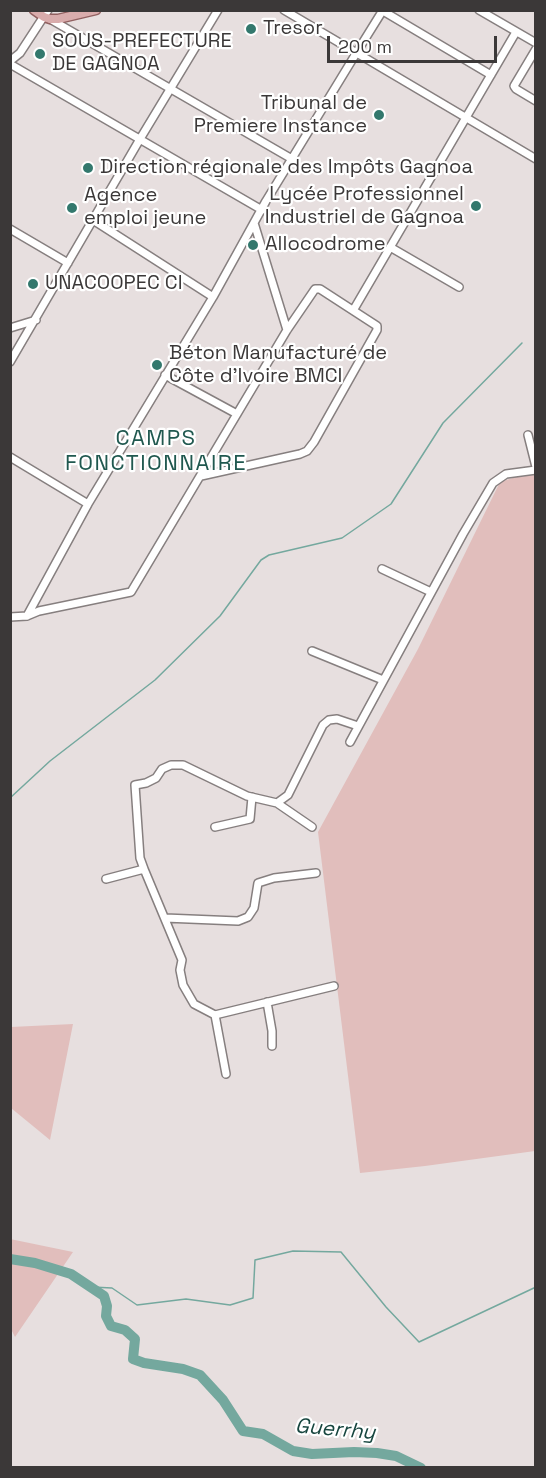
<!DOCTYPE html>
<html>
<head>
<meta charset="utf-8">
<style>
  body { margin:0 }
  #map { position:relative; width:546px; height:1478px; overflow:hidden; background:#e7dfdf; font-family:"Space Grotesk",sans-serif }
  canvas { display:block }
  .frame { position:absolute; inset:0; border:12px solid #3b3838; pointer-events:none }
  .scale { position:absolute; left:327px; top:36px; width:170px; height:27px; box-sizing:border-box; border:3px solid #3b3838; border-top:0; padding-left:8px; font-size:18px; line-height:21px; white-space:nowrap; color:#3b3838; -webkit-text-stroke:4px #fff; paint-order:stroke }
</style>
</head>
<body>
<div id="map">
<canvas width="546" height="1478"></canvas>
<div class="frame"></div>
<div class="scale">200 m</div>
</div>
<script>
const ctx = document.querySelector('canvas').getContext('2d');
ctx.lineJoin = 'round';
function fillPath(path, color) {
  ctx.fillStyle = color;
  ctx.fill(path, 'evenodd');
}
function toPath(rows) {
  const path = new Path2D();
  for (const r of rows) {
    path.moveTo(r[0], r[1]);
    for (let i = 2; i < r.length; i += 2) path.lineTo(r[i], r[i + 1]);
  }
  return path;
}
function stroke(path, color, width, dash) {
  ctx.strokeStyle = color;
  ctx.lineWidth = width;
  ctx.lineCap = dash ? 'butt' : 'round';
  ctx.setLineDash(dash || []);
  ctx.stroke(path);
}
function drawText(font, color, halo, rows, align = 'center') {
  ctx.font = font + ' "Space Grotesk",sans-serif';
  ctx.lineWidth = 4.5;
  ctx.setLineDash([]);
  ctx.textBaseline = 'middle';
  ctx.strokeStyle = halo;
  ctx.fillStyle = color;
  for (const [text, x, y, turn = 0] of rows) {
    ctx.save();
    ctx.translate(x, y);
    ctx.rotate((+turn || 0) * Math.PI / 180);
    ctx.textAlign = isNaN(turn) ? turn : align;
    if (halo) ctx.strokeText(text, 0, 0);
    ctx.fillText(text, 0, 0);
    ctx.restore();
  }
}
const green = toPath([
  [535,475,535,1151,425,1166,360,1173,318,832,418,649,500,482,516,477],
  [73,1024,50,1140,11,1108,11,1027],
  [10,1239,73,1252,15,1337,10,1327]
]);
const stream = toPath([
  [10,798,50,761,155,680,220,616,261,560,269,555,342,538,391,504,443,423,522,343],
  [92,1287,112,1288,137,1305,186,1299,230,1305,253,1298,255,1260,293,1251,341,1252,386,1307,419,1342,536,1287]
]);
const river = toPath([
  [10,1259,35,1263,71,1274,104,1296,107,1306,106,1316,111,1326,125,1330,135,1339,133,1359,144,1363,183,1369,200,1375,223,1400,243,1431,263,1434,293,1451,312,1454,354,1452,377,1453,396,1456,421,1468]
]);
const minor = toPath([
  [284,10,536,159],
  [479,10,536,43],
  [383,11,491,75],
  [50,19,292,159],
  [536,49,514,86,516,89,536,101],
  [10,61,20,53,48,10],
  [10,64,262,210],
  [93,220,213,297],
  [254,223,287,330],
  [10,229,68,263],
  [390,247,459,287],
  [354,309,516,32],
  [10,328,36,320],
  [10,362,140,139,218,10],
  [165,375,237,414],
  [528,435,536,467],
  [10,457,88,504],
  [382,569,431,592],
  [27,616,88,504,213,297,266,201,360,47,383,10],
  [10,617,27,616,39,611,131,592,287,330,315,289,320,289,377,326,377,330,314,442,307,451,300,454,201,476],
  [312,651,383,680],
  [350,742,463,534,493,483,506,474,536,470],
  [277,803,288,795,323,725,329,720,337,719,358,726],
  [215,827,250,819,252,797],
  [144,869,140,858,135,785,146,783,156,778,162,769,171,765,183,765,247,796,277,803,312,827],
  [106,879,144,869,182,960,180,970,183,985,194,1004,215,1015,334,986],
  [165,918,238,921,248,917,254,908,258,883,274,878,316,873],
  [267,1002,272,1031,272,1046],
  [215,1015,226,1074]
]);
const major = toPath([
  [34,10,44,17,50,19,58,19,96,10]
]);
const markers = [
  [251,29,6,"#33786d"],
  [40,54,6,"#33786d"],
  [379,115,6,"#33786d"],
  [88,168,6,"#33786d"],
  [476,206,6,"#33786d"],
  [72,208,6,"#33786d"],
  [253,245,6,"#33786d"],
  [33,284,6,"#33786d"],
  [157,365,6,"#33786d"]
];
const poiNames = [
  ["Tresor",263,29],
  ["SOUS-PREFECTURE",52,42],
  ["DE GAGNOA",52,65],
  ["Tribunal de",367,104,"right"],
  ["Premiere Instance",367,127,"right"],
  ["Direction régionale des Impôts Gagnoa",100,168],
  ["Lycée Professionnel",464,195,"right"],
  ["Industriel de Gagnoa",464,218,"right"],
  ["Agence",84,196],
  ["emploi jeune",84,219],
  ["Allocodrome",265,245],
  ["UNACOOPEC CI",45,284],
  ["Béton Manufacturé de",169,354],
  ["Côte d'Ivoire BMCI",169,377]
];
const waterNames = [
  ["Guerrhy",335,1430,5]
];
const quarterNames = [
  ["CAMPS",156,439],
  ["FONCTIONNAIRE",156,464]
];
fillPath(green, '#e1bebc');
stroke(stream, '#74a89e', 1.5);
stroke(river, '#74a89e', 10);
stroke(minor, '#867f7f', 10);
stroke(major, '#916060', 11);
stroke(minor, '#fff', 7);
stroke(major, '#d9acac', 8);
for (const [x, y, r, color] of markers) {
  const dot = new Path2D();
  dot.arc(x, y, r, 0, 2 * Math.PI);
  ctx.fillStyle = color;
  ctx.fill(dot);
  stroke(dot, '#fff', 2);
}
drawText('20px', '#3b3838', '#fff', poiNames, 'left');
drawText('italic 21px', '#17463f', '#fff', waterNames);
ctx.letterSpacing = '1.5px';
drawText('22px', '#20584f', '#fff', quarterNames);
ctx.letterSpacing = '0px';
</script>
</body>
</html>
